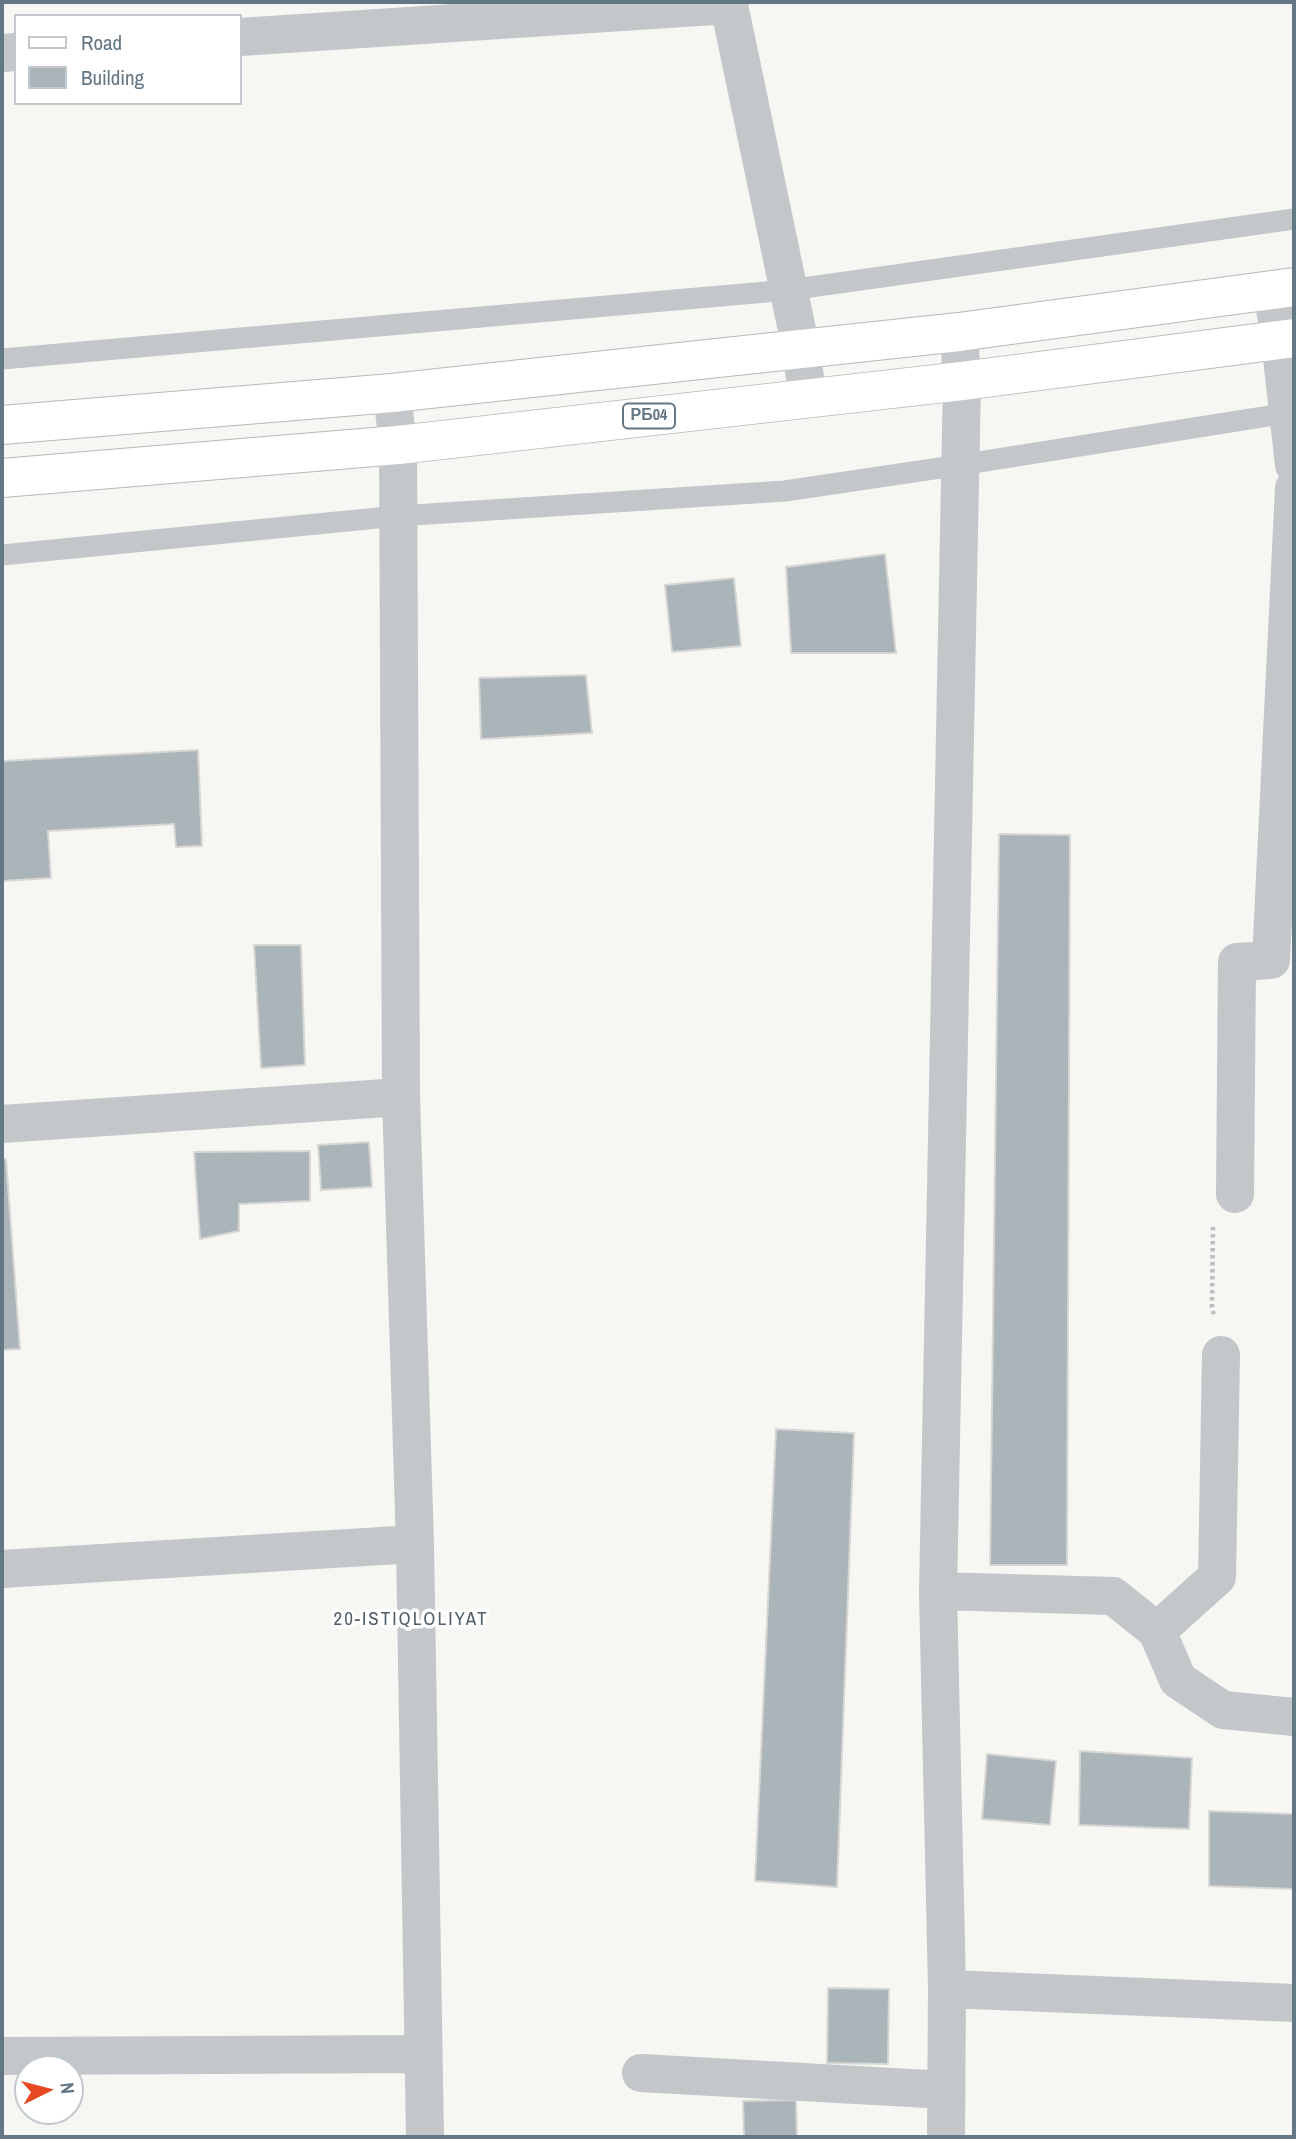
<!DOCTYPE html>
<html>
<head>
<meta charset="utf-8">
<style>
  body { margin:0 }
  #map { position:relative; width:1296px; height:2139px; overflow:hidden; background:#f6f6f2; font-family:"Archivo Narrow",sans-serif }
  canvas { display:block }
  .frame { position:absolute; inset:0; border:4px solid #647784; pointer-events:none }
  .legend { position:absolute; left:14px; top:14px; width:228px; height:91px; box-sizing:border-box; background:#fff; border:2px solid #c1c9ce; margin:0; padding:9px 12px; list-style:none; font-size:21px; color:#647784 }
  .legend li { display:flex; align-items:center; gap:14px; height:35px }
  .legend b { width:35px; border:2px solid #c1c9ce }
  .north { position:absolute; left:14px; top:2055px; width:70px; height:70px; box-sizing:border-box; background:#fff; border:2px solid #c1c9ce; border-radius:50%; rotate:84deg; font-size:19px; font-weight:700; line-height:28px; text-align:center; color:#647784 }
  .north::after { content:''; display:block; margin:auto; width:24px; height:32px; background:#e74821; clip-path:polygon(50% 0,100% 100%,50% 72%,0 100%) }
</style>
</head>
<body>
<div id="map">
<canvas width="1296" height="2139"></canvas>
<div class="frame"></div>
<ul class="legend">
<li><b style="height:9px;background:#fff"></b>Road</li>
<li><b style="height:19px;background:#abb4b9"></b>Building</li>
</ul>
<div class="north">N</div>
</div>
<script>
const ctx = document.querySelector('canvas').getContext('2d');
ctx.lineJoin = 'round';
function fillPath(path, color) {
  ctx.fillStyle = color;
  ctx.fill(path, 'evenodd');
}
function toPath(rows) {
  const path = new Path2D();
  for (const r of rows) {
    path.moveTo(r[0], r[1]);
    for (let i = 2; i < r.length; i += 2) path.lineTo(r[i], r[i + 1]);
  }
  return path;
}
function stroke(path, color, width, dash) {
  ctx.strokeStyle = color;
  ctx.lineWidth = width;
  ctx.lineCap = dash ? 'butt' : 'round';
  ctx.setLineDash(dash || []);
  ctx.stroke(path);
}
function drawText(font, color, halo, rows, align = 'center') {
  ctx.font = font + ' "Archivo Narrow",sans-serif';
  ctx.lineWidth = 7;
  ctx.setLineDash([]);
  ctx.textBaseline = 'middle';
  ctx.strokeStyle = halo;
  ctx.fillStyle = color;
  for (const [text, x, y, turn = 0] of rows) {
    ctx.save();
    ctx.translate(x, y);
    ctx.rotate((+turn || 0) * Math.PI / 180);
    ctx.textAlign = isNaN(turn) ? turn : align;
    if (halo) ctx.strokeText(text, 0, 0);
    ctx.fillText(text, 0, 0);
    ctx.restore();
  }
}
const building = toPath([
  [885,554,896,653,791,653,786,567,885,554],
  [734,578,741,646,672,652,665,585,734,578],
  [586,675,592,733,481,739,479,678,586,675],
  [198,750,202,846,176,847,174,824,48,831,51,878,2,881,2,761,198,750],
  [999,834,1070,835,1067,1565,990,1565,999,834],
  [254,945,301,945,305,1065,261,1068,254,945],
  [369,1142,372,1187,321,1190,318,1145,369,1142],
  [310,1151,310,1201,239,1204,239,1231,200,1239,194,1152,310,1151],
  [2,1159,6,1159,20,1349,2,1350,2,1159],
  [776,1429,854,1433,837,1887,755,1881,776,1429],
  [1080,1751,1192,1758,1189,1829,1079,1825,1080,1751],
  [987,1754,1056,1761,1050,1825,982,1819,987,1754],
  [1209,1811,1294,1814,1294,1889,1209,1886,1209,1811],
  [828,1988,889,1989,888,2064,827,2063,828,1988],
  [796,2100,797,2137,744,2137,743,2101,796,2100]
]);
const path = toPath([
  [1213,1227,1212,1307,1214,1316]
]);
const lane = toPath([
  [2,359,789,290,1294,219],
  [2,555,398,516,785,491,960,465,1294,412]
]);
const street = toPath([
  [240,37,729,5,801,349,808,399],
  [2,53,16,52],
  [1272,290,1280,340,1294,465],
  [392,393,398,445,401,1097,415,1544,425,2137],
  [2,1124,401,1097],
  [1235,1194,1237,962,1271,960,1294,488],
  [2,1569,415,1544],
  [938,1591,1113,1596,1157,1631,1178,1680,1223,1710,1294,1717],
  [1157,1631,1217,1577,1221,1355],
  [947,1989,1294,2003],
  [2,2056,423,2054],
  [641,2073,946,2090],
  [946,2137,947,1989,938,1591,962,381,959,332]
]);
const primary = toPath([
  [2,425,392,393,959,332,1294,287],
  [2,478,398,445,962,381,1294,338]
]);
const shields = [
  [649,416,52]
];
const shieldNames = [
  ["РБ04",649,416]
];
const neighbourhoodNames = [
  ["20-ISTIQLOLIYAT",411,1620]
];
fillPath(building, '#abb4b9');
stroke(building, '#d7d7d5', 2);
stroke(primary, '#b4b9bc', 40);
stroke(path, '#bdbfc1', 4.5, [3.5, 3.5]);
stroke(lane, '#c3c7ca', 21);
stroke(street, '#c3c7ca', 38);
stroke(primary, '#fff', 38);
for (const [x, y, w] of shields) {
  const box = new Path2D();
  box.roundRect(x - w / 2, y - 12.5, w, 25, 5);
  ctx.fillStyle = '#fff';
  ctx.fill(box);
  stroke(box, '#647784', 2);
}
drawText('bold 16px', '#647784', null, shieldNames);
ctx.letterSpacing = '2px';
drawText('19px', '#525f69', '#fff', neighbourhoodNames);
ctx.letterSpacing = '0px';
</script>
</body>
</html>
